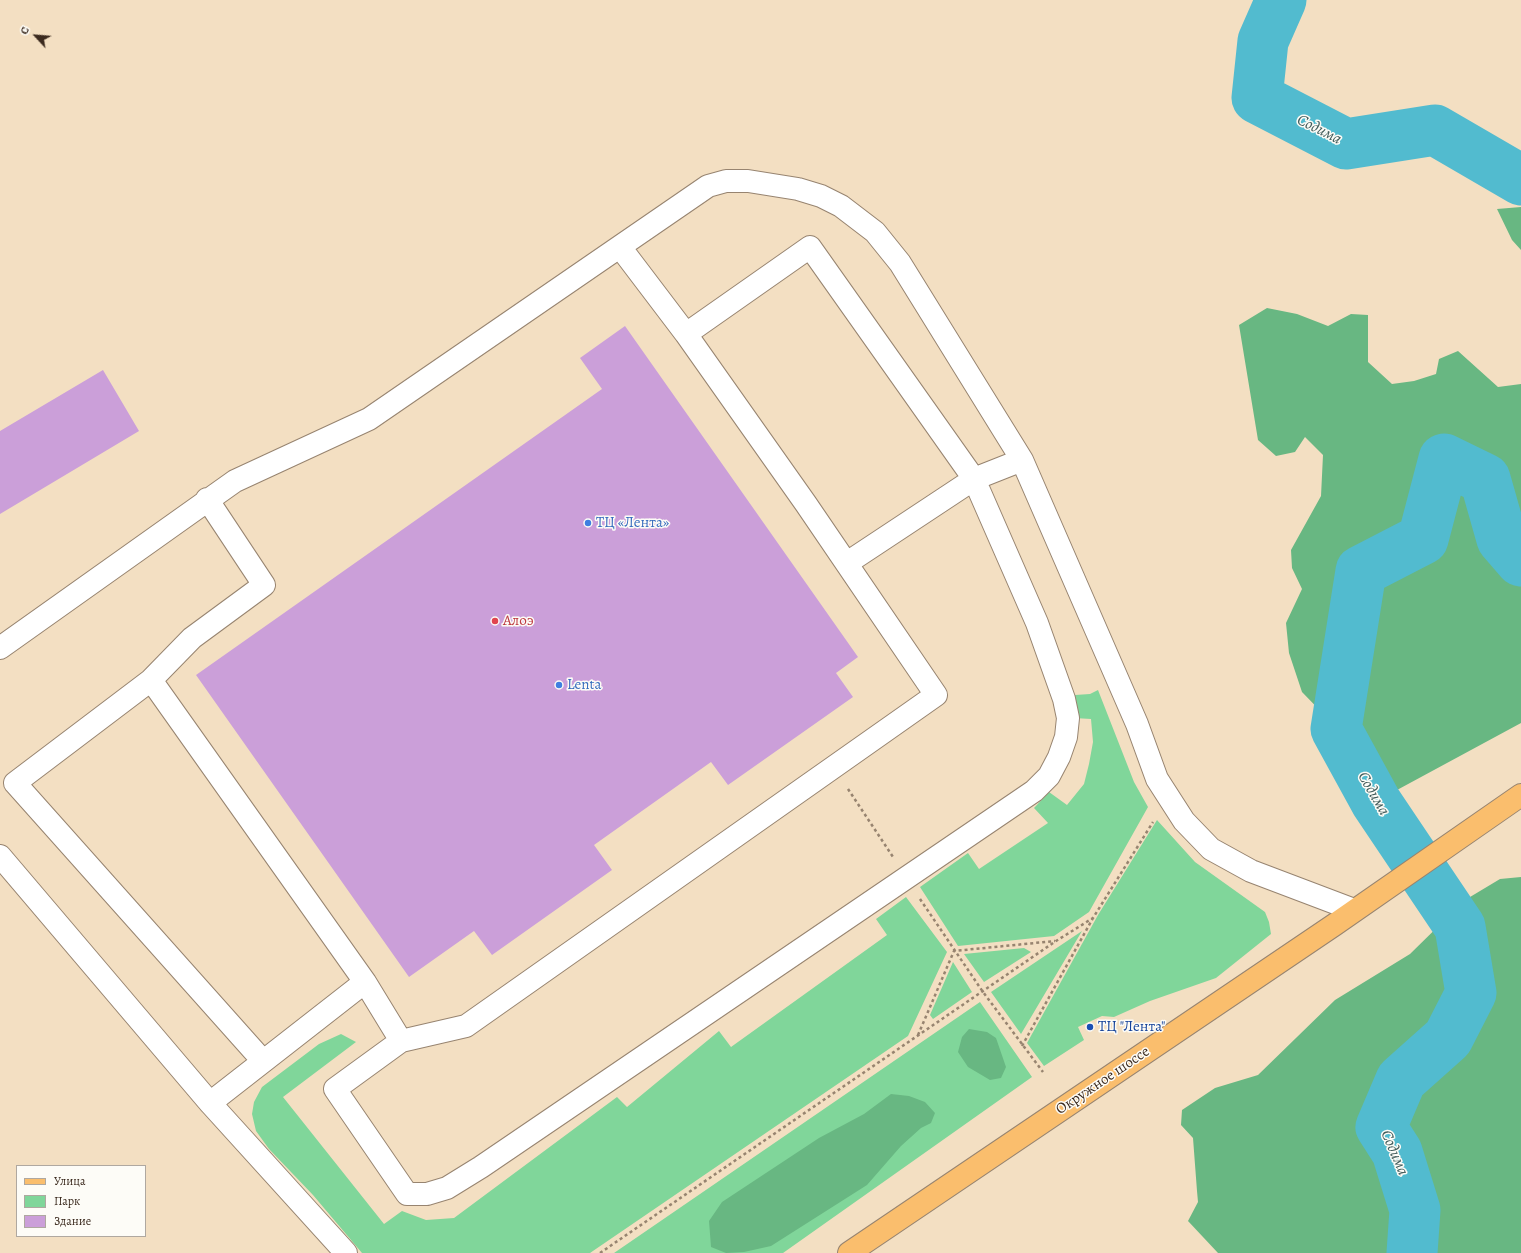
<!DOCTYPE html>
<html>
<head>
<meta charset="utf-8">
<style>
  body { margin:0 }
  #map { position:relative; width:1521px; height:1253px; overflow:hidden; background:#f3dfc2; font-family:Alegreya,serif }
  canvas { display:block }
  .legend { position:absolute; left:16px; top:1165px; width:130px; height:72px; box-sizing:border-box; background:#fdfcf7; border:1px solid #afa8a0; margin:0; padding:5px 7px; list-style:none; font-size:12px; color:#3b2a1e }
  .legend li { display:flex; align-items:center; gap:8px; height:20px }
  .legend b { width:20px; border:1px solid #afa8a0 }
  .north { position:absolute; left:16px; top:16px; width:40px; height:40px; -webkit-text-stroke:3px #fdfcf7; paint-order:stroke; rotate:296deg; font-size:11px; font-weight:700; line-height:16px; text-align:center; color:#3b2a1e }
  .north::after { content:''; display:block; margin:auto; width:14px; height:18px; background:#3b2a1e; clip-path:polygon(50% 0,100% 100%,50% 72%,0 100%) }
</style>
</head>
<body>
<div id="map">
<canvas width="1521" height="1253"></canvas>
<ul class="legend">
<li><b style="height:5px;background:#fabe6d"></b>Улица</li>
<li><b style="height:11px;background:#80d69a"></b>Парк</li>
<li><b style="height:11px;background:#cb9fd9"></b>Здание</li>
</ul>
<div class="north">С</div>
</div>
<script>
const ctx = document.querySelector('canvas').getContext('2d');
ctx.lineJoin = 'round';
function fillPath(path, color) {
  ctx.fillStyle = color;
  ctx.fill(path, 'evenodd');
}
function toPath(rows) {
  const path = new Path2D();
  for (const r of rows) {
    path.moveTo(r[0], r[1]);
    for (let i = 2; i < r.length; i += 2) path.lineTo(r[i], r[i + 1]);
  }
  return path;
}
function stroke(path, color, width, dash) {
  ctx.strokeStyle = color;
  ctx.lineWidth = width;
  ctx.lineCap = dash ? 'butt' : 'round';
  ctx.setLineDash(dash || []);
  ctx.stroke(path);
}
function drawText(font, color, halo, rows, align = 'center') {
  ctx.font = font + ' Alegreya,serif';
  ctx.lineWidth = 3;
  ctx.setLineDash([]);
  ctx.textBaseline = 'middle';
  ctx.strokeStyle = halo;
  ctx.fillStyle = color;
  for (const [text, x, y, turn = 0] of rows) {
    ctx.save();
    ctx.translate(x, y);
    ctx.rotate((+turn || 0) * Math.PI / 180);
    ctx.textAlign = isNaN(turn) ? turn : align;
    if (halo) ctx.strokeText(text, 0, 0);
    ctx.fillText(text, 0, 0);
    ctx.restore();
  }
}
const green = toPath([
  [1098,690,1134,782,1148,807,1089,912,1054,936,958,946,920,887,968,853,979,869,1048,823,1034,808,1049,792,1067,805,1084,784,1089,764,1093,742,1091,719,1074,718,1075,695,1090,694],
  [1157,820,1195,862,1265,912,1269,922,1271,934,1216,978,1150,1001,1114,1017,1102,1016,1078,1027,1084,1040,1044,1066,1027,1043,1098,915],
  [906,897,947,952,908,1036,590,1253,362,1253,313,1195,269,1149,256,1131,252,1114,254,1102,262,1087,319,1044,341,1034,356,1042,283,1097,384,1224,402,1211,426,1220,454,1218,617,1097,627,1107,719,1031,731,1047,887,935,876,919],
  [1082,931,1021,1034,991,992],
  [1024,948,1031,952,984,982,964,954],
  [953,962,972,992,933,1019,930,1015],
  [980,1002,1032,1077,783,1253,614,1253]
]);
const forest = toPath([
  [1521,207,1521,250,1512,240,1497,209],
  [1267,308,1297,314,1328,326,1351,314,1368,315,1368,362,1392,384,1414,381,1436,374,1439,359,1458,351,1498,387,1521,384,1521,723,1397,790,1302,692,1289,653,1286,623,1302,589,1292,568,1291,550,1321,496,1323,455,1305,437,1295,452,1276,456,1258,440,1239,325],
  [1521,877,1521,1253,1218,1253,1188,1221,1198,1202,1197,1191,1193,1138,1181,1125,1182,1110,1215,1088,1258,1075,1335,1000,1410,954,1465,900,1500,879],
  [969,1029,987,1032,996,1038,1006,1067,1001,1078,990,1080,968,1067,958,1052,962,1037],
  [891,1094,909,1096,925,1102,935,1113,931,1123,921,1128,901,1146,867,1185,771,1246,744,1252,726,1253,711,1247,709,1221,722,1202,819,1138,864,1114]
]);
const river = toPath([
  [1281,0,1263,41,1257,98,1346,144,1435,130,1521,180],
  [1412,1253,1415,1210,1397,1152,1381,1127,1401,1080,1448,1038,1471,993,1460,927,1376,802,1336,729,1361,571,1423,539,1444,459,1485,479,1502,539,1521,561]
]);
const building = toPath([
  [625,326,858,657,836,673,853,697,728,785,711,762,594,845,612,870,492,955,474,931,409,977,196,675,602,389,580,358],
  [103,370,139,431,0,514,0,431]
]);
const path = toPath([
  [848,789,893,857],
  [920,899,983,992,1043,1072],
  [918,1035,954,951,1055,941],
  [1022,1046,1093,918],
  [600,1253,1056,941,1093,918,1153,822]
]);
const minor = toPath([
  [620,247,686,334,806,504,936,695,466,1026,401,1041,335,1089,407,1194,427,1194,447,1188,481,1167,1034,791,1049,776,1059,757,1066,737,1068,718,1064,699,1037,623,974,479,810,247,686,334],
  [207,499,264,585,192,638,151,680,365,982,401,1041],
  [847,563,974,479,1022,460],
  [0,648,235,481,369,419,708,186,726,181,748,181,798,189,821,196,841,206,875,232,900,263,1022,460,1137,724,1157,779,1184,821,1211,849,1251,871,1354,910],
  [151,680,15,783,263,1061],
  [0,856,210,1103,346,1253],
  [210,1103,365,982]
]);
const major = toPath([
  [849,1253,1334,925,1521,795]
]);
const markers = [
  [588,523,4,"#3f7fe0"],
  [495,621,4,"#e0444e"],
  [559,685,4,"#3f7fe0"],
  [1090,1027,4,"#1a4fb4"]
];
const shopNames = [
  ["ТЦ «Лента»",596,523],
  ["Lenta",567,685]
];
const healthNames = [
  ["Алоэ",503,621]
];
const transitNames = [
  ["ТЦ \"Лента\"",1098,1027]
];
const streetNames = [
  ["Окружное шоссе",1103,1081,-34]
];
const waterNames = [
  ["Содима",1319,130,27],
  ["Содима",1373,794,60],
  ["Содима",1394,1153,67]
];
fillPath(green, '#80d69a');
fillPath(forest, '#68b782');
stroke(river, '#52bbcf', 51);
fillPath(building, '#cb9fd9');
stroke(minor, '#978470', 24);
stroke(major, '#978470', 24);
stroke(path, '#978470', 2.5, [3, 3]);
stroke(minor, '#fff', 22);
stroke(major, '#fabe6d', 22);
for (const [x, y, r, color] of markers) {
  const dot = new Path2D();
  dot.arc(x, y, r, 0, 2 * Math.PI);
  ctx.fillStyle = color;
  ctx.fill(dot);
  stroke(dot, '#fdfcf7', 1.5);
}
drawText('15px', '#366cbe', '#fdfcf7', shopNames, 'left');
drawText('15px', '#be3a42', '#fdfcf7', healthNames, 'left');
drawText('15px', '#164399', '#fdfcf7', transitNames, 'left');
drawText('15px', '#3b2a1e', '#fdfcf7', streetNames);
drawText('italic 16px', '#435d5c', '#fdfcf7', waterNames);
</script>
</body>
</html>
